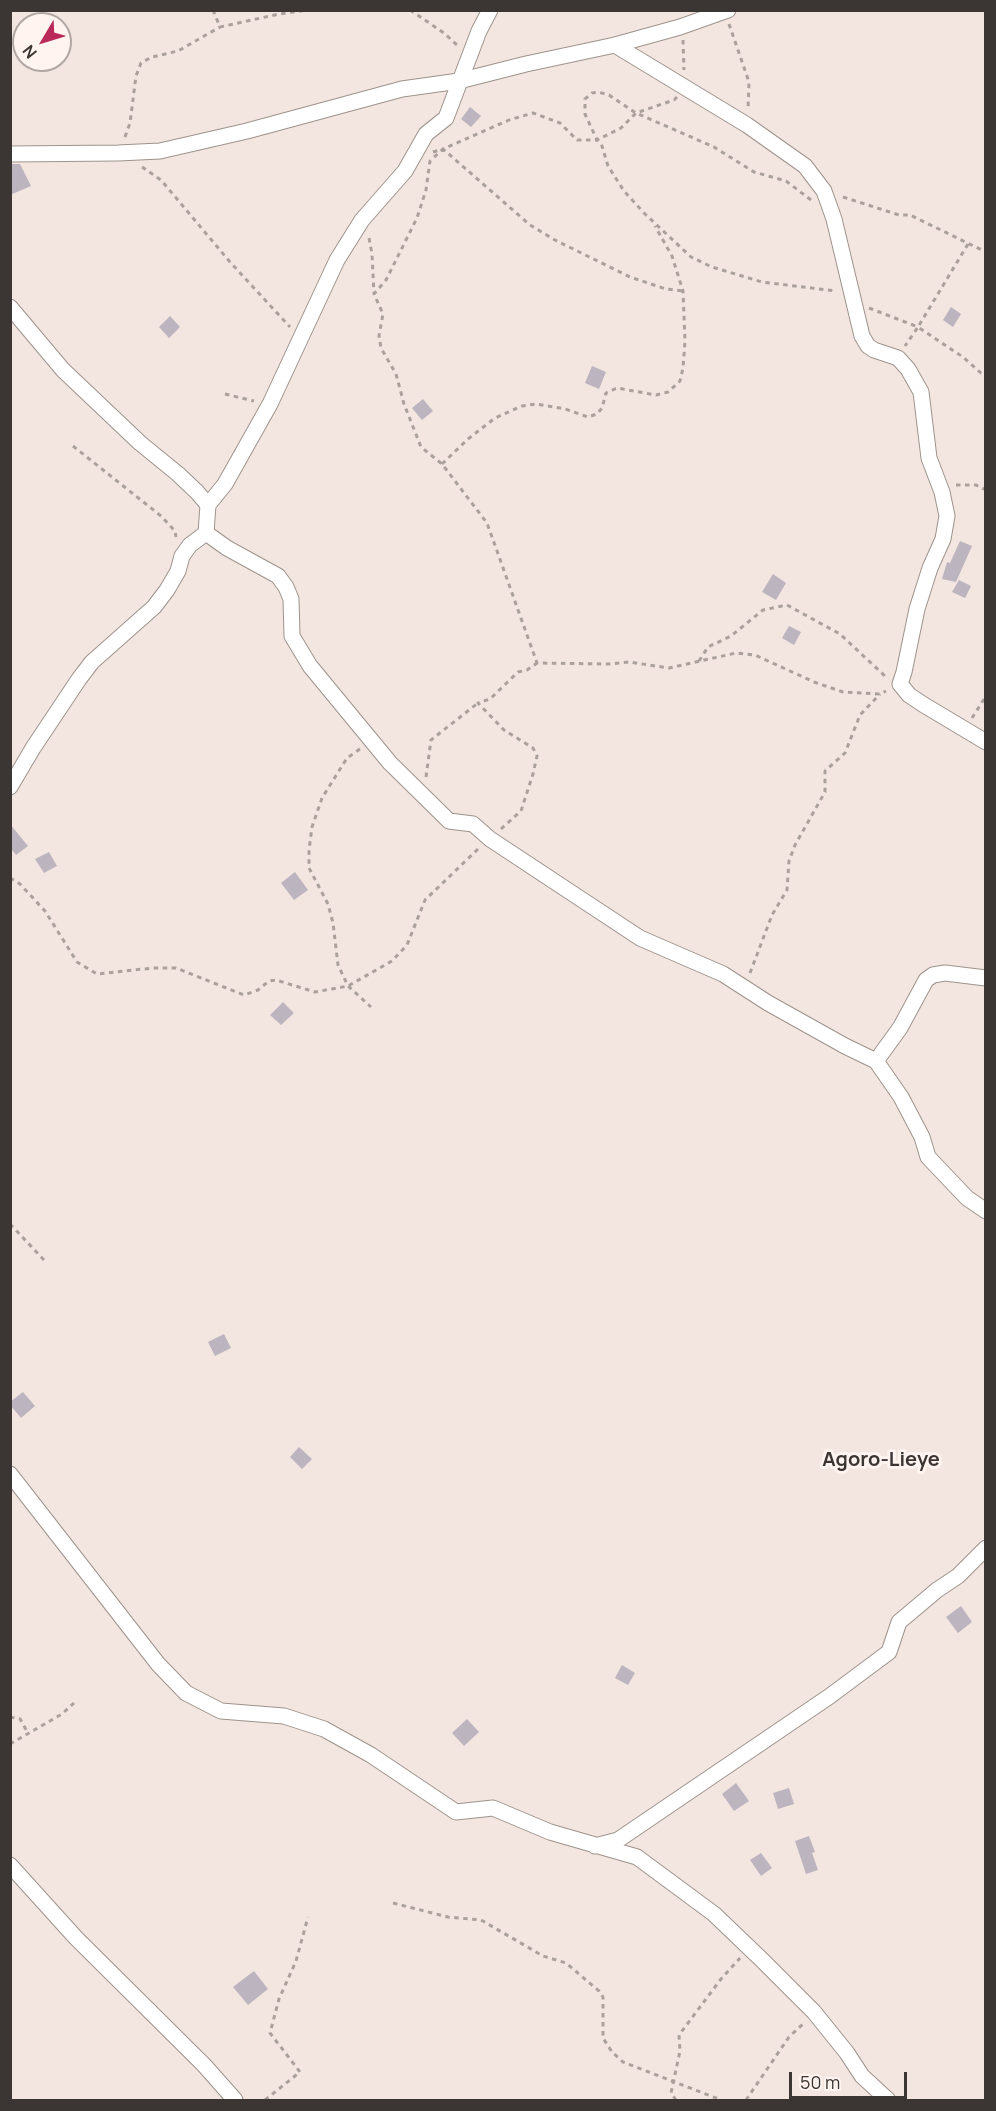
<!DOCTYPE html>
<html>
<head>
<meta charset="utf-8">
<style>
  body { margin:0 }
  #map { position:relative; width:996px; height:2111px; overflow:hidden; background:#f3e6e0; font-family:Manrope,sans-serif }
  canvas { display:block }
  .frame { position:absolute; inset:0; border:12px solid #3b3634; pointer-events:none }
  .north { position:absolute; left:12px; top:12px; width:60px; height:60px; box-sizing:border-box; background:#fff4ef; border:2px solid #b1a8a4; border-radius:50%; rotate:232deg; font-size:16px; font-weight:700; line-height:24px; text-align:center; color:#3b3634 }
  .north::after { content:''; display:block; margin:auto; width:21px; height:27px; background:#b92a5b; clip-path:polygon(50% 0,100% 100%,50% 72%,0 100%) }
  .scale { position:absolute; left:789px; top:2072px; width:118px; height:27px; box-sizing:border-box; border:3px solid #3b3634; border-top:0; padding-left:8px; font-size:18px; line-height:21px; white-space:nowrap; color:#3b3634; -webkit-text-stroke:4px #fff4ef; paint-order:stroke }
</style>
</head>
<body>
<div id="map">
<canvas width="996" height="2111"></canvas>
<div class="frame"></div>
<div class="north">N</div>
<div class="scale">50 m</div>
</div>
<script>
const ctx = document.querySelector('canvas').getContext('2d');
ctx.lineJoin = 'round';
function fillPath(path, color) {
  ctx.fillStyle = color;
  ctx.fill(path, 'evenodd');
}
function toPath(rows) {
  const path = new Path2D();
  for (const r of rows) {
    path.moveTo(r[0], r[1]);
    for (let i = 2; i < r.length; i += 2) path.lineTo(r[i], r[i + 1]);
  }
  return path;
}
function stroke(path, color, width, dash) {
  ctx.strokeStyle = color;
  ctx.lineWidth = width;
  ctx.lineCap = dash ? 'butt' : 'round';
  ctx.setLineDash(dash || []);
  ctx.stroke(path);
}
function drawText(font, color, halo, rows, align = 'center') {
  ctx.font = font + ' Manrope,sans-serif';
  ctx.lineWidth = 6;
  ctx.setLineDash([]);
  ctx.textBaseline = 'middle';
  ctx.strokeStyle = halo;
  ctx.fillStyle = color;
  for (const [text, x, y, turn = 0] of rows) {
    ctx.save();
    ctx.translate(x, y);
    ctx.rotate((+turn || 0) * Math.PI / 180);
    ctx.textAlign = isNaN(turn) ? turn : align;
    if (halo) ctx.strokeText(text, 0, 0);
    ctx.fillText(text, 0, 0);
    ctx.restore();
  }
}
const building = toPath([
  [470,107,481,116,471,127,461,119],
  [10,164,20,164,31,186,10,195],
  [951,307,961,314,953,327,943,320],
  [170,316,180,327,169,338,159,327],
  [592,366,606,372,599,389,585,383],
  [423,399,433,411,422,420,412,408],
  [960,541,972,546,956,582,942,579,947,562,950,563],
  [773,574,786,583,776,600,762,592],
  [959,580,971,586,965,598,952,592],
  [789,626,801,632,794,645,782,638],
  [10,824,28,846,16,855,10,848],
  [49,852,57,866,44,873,35,859],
  [295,872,308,890,294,900,281,883],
  [283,1002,294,1013,281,1025,270,1015],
  [224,1334,231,1348,215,1356,208,1342],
  [23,1392,35,1406,21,1418,10,1405,10,1402],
  [299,1447,312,1459,302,1469,290,1457],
  [961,1606,972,1622,958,1633,946,1617],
  [622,1665,635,1673,628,1685,615,1678],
  [467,1719,479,1732,464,1746,452,1733],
  [736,1783,749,1801,734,1811,722,1794],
  [789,1788,794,1804,778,1809,773,1793],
  [809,1836,815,1852,812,1853,818,1870,806,1874,795,1841],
  [761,1853,772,1868,761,1876,750,1860],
  [254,1971,268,1989,248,2005,233,1987]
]);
const path = toPath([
  [213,10,220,27,279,14,308,10],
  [332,10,337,10],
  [410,10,444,33,457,45],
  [729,24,749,82,748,110],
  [683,40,684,70],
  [677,97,674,100,636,113,621,128,597,140,577,140,560,123,533,113,509,120,443,149,430,161,426,190,417,218,386,280,374,294,383,314,379,336,381,348,396,374,404,404,421,447,442,464,487,523,537,663,609,664,629,662,669,668,736,653,755,655,814,682,843,692,880,694,886,691],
  [125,137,130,123,136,76,141,63,152,57,178,51,220,27],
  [433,152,443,149,530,225,555,240,630,277,666,289,683,291],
  [142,167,161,180,230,262,290,327],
  [843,197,899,215,910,215,986,252],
  [811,200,786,181,754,172,714,147,636,113,609,95,598,92,592,93,585,99,585,114,597,140,602,146,608,166,624,191,644,213,691,257,712,267,762,282,836,291],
  [369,238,372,254,374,294],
  [968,244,918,327,963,357,981,373,986,375],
  [869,308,918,327,905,346],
  [225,394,254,401],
  [73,446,161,516,175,531,176,537],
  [442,464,468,439,495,418,522,406,536,404,565,409,588,417,597,414,602,408,606,393,617,388,656,395,668,392,680,381,683,368,685,341,683,291,672,256,655,226],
  [956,485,976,485,986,490],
  [699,661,708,647,731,636,763,610,787,605,840,634,886,677],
  [972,718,986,696],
  [360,749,347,758,322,798,312,827,309,850,309,868,328,904,333,923,338,965,348,986,371,1007],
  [426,777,431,740,478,703],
  [501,829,521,811,533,774,537,756,533,748,504,730,478,703,490,699,518,672,527,670,537,663],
  [10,878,20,884,45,911,77,962,97,974,153,968,176,968,244,995,258,990,269,981,276,980,315,992,348,986,392,961,407,945,425,900,478,849],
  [750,973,772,915,787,890,789,861,795,845,825,792,825,771,845,753,860,715,880,694],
  [10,1224,45,1261],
  [10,1717,20,1719,28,1733],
  [10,1744,62,1714,74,1703],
  [393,1903,448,1917,481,1920,543,1956,566,1963,599,1991,603,1997,603,2038,612,2052,623,2062,721,2100],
  [265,2100,300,2072,270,2033,279,1999,296,1961,308,1917],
  [676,2100,671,2093,680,2051,679,2035,721,1979,740,1958],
  [746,2100,789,2037,804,2023]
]);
const minor = toPath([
  [615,45,747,125,805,166,824,191,834,219,862,336,868,346,874,350,898,358,908,369,921,392,929,458,942,492,947,516,943,539,930,568,917,609,904,672,900,684,909,695,924,705,986,742],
  [10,154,118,153,160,151,247,131,402,89,459,81,526,64,615,45,680,27,728,10],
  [10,307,63,370,140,443,178,474,197,492,208,505,206,533],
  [208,505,225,484,270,404,337,260,362,220,405,171,426,134,446,118,479,31,490,10],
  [206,533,227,548,278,576,286,587,291,599,292,636,310,666,390,763,449,821,473,824,490,839,640,938,723,974,768,1003,845,1046,876,1061,901,1097,922,1137,928,1157,967,1198,986,1211],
  [10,787,33,748,79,679,92,662,154,607,167,590,178,571,182,556,190,545,206,533],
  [876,1061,900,1028,926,980,933,975,945,973,986,978],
  [10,1474,158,1664,186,1693,221,1711,284,1716,324,1729,371,1755,456,1812,493,1808,550,1832,637,1857,714,1914,762,1960,814,2012,847,2053,862,2076,888,2100],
  [595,1846,618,1840,830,1696,889,1652,899,1622,937,1590,958,1576,986,1548],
  [10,1865,76,1938,204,2065,235,2100]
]);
const quarterNames = [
  ["Agoro-Lieye",881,1460]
];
fillPath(building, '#bcb4bf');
stroke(minor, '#9e938c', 17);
stroke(path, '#aba19c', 3, [4.5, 4.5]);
stroke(minor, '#fff', 15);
drawText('bold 20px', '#3b3634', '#fff4ef', quarterNames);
</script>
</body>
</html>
